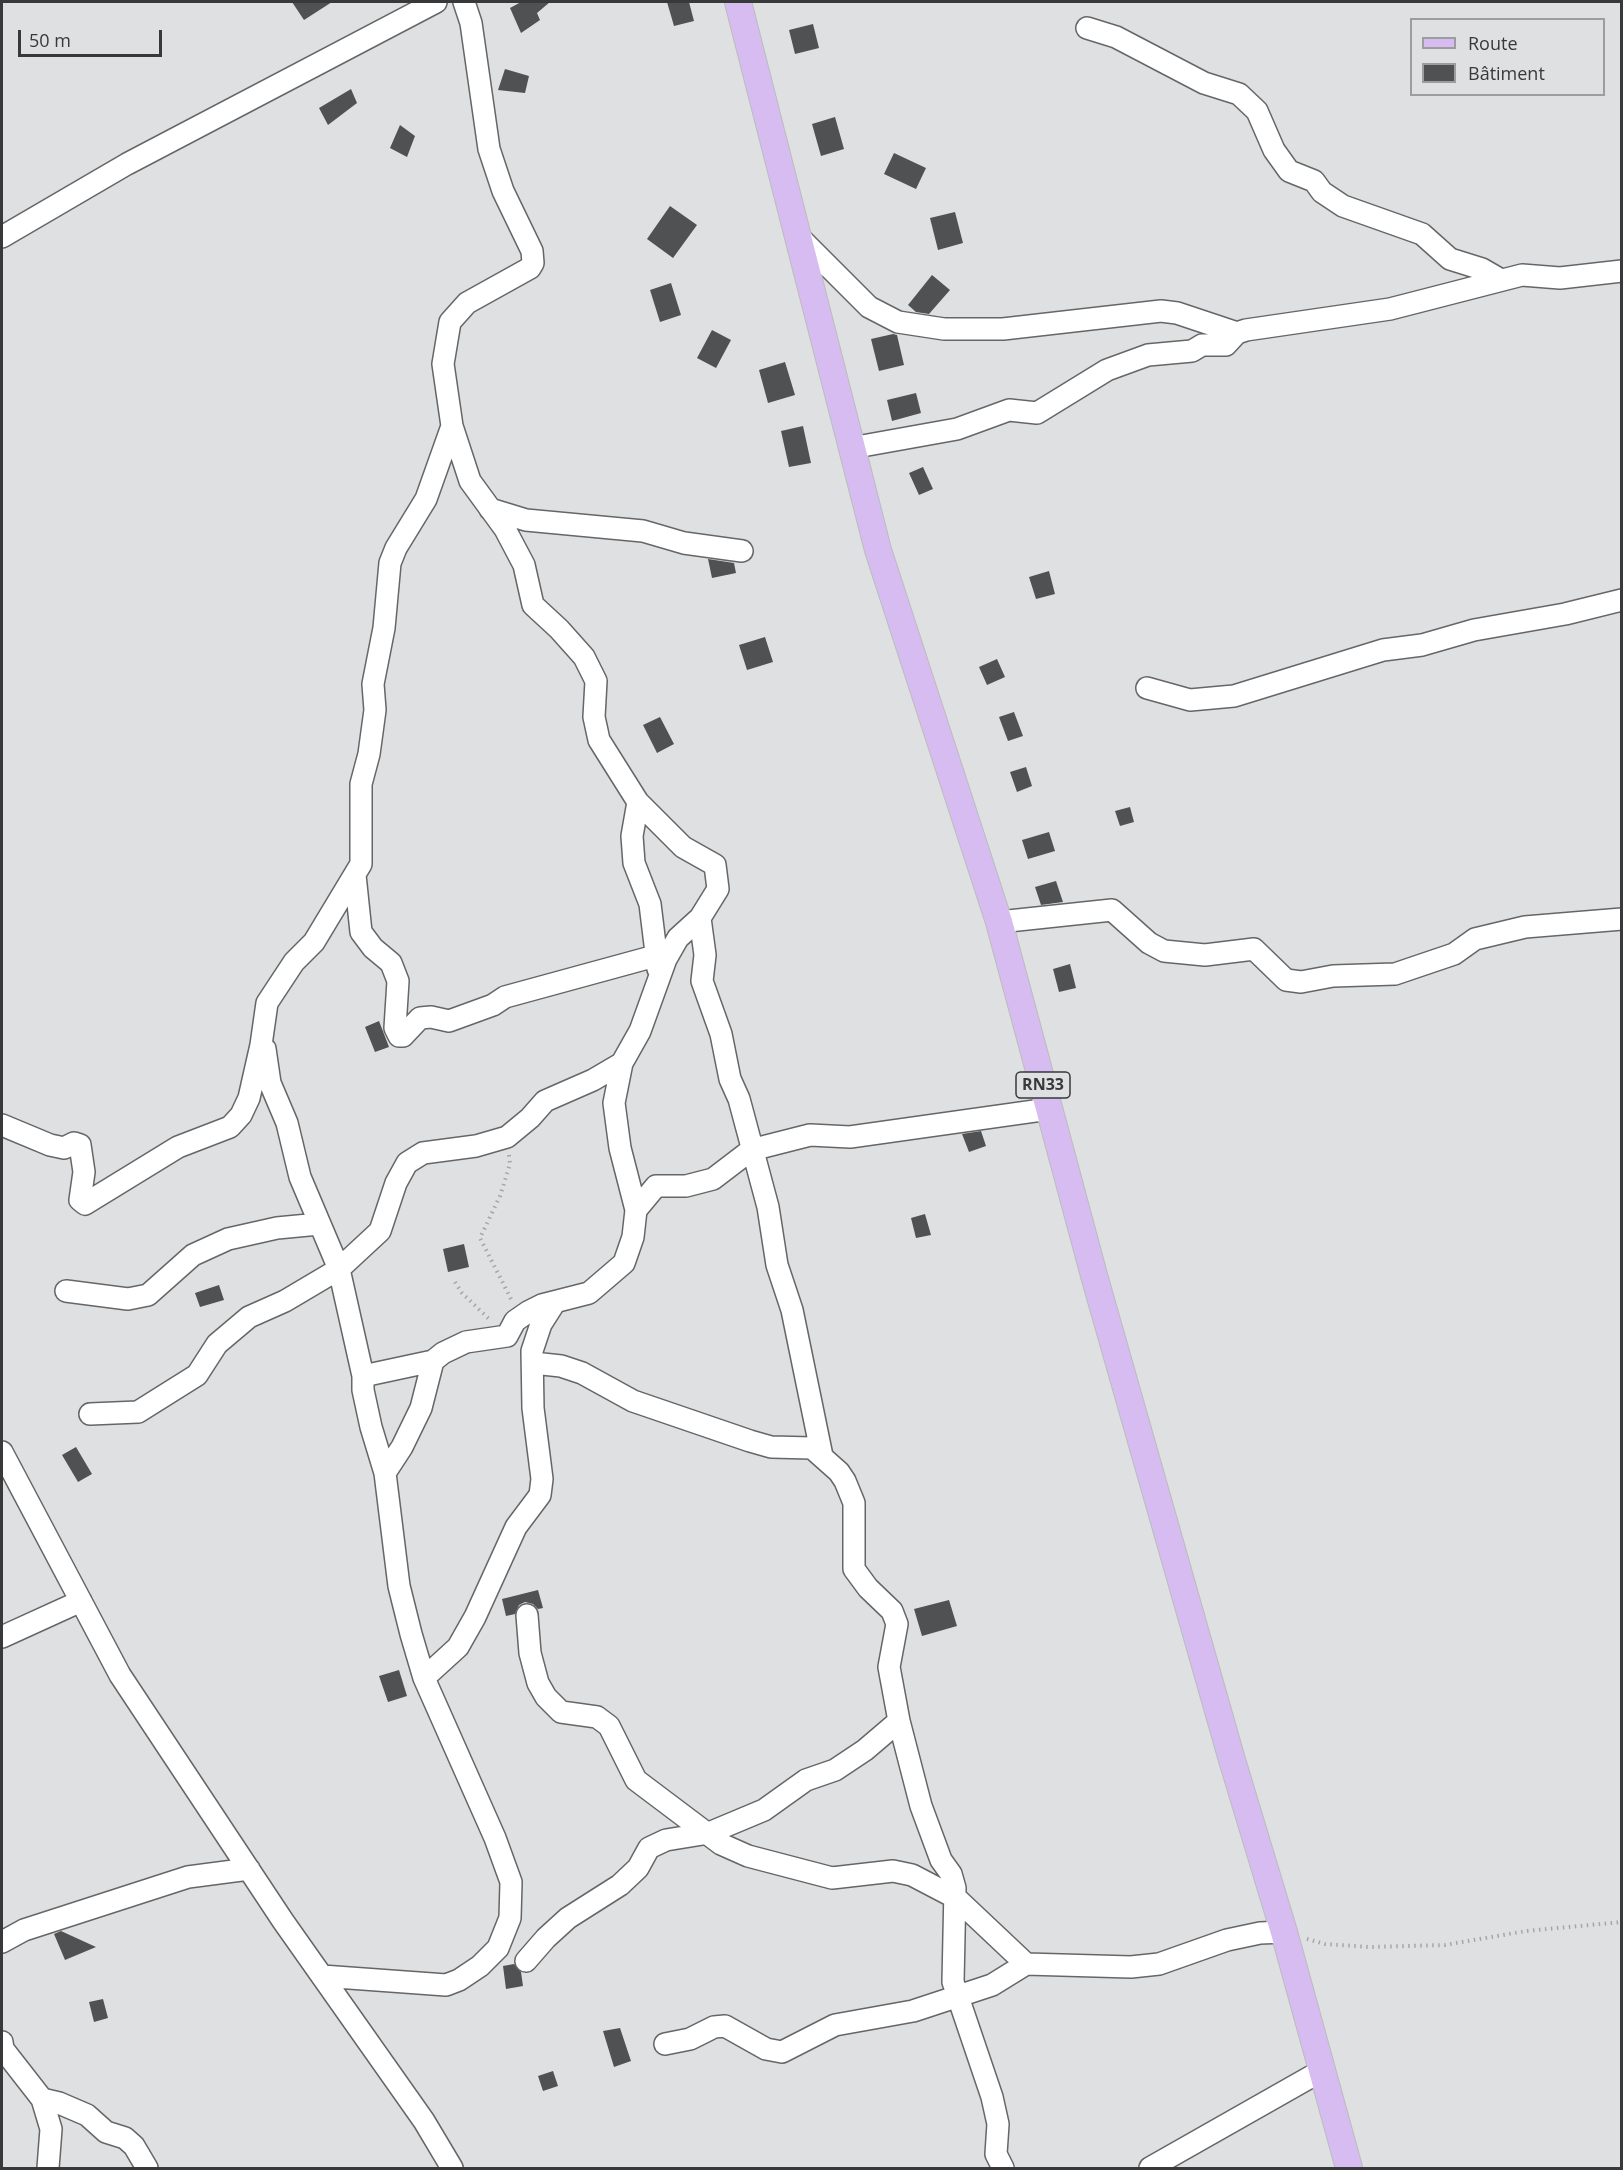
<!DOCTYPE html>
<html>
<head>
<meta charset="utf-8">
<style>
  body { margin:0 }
  #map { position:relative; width:1623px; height:2170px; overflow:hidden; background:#dee0e2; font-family:"Open Sans",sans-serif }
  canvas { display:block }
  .frame { position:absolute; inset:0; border:3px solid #38393a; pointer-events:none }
  .legend { position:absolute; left:1410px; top:18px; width:195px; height:78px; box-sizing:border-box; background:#dee0e2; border:2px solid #9c9d9f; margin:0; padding:8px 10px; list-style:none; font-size:18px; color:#38393a }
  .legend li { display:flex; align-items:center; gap:12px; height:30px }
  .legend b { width:30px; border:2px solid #9c9d9f }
  .scale { position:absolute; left:18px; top:30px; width:144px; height:27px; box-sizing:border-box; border:3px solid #38393a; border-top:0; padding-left:8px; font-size:18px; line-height:21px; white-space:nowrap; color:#38393a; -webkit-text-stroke:4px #dee0e2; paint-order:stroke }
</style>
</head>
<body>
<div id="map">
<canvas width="1623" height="2170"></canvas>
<div class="frame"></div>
<ul class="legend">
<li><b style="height:8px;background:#d6bcf0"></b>Route</li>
<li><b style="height:16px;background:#505153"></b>Bâtiment</li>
</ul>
<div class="scale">50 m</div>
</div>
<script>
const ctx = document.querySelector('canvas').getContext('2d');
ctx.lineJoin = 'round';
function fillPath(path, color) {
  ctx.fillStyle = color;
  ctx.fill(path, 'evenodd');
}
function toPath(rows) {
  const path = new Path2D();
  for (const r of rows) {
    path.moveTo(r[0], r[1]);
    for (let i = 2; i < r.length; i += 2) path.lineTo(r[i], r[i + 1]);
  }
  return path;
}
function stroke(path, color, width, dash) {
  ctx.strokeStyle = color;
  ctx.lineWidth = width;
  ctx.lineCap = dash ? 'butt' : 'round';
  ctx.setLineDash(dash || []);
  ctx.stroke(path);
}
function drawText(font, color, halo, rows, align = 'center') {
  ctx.font = font + ' "Open Sans",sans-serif';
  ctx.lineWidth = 6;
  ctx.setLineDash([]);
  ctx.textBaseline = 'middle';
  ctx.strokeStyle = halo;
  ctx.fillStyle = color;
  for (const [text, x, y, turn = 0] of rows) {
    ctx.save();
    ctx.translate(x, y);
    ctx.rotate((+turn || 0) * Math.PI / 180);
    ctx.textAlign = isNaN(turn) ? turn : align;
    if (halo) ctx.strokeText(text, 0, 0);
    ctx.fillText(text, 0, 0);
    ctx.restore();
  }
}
const building = toPath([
  [292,2,332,2,304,20],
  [521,2,550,2,537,13,540,20,521,33,510,8],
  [667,2,689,2,694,21,674,26],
  [813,24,819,48,795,54,789,30],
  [505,69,529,76,525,93,498,90],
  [351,89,357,103,328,125,319,108],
  [835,117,844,149,821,156,812,124],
  [400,125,415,136,407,157,390,148],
  [894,153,926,168,916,189,884,174],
  [670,206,697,225,673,258,647,239],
  [955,212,963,243,938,250,930,218],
  [932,275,950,290,929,314,916,312,908,305],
  [671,283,681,315,660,322,650,290],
  [712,330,731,340,716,368,697,358],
  [893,334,897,335,904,365,879,371,871,339],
  [785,362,795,395,768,403,759,370],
  [916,393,921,413,892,421,887,400],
  [803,426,811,463,789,467,781,431],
  [923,467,933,489,919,495,909,473],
  [708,559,734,563,736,573,712,578],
  [1049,571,1055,594,1036,599,1029,577],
  [765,637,773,662,747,670,739,645],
  [997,659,1005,677,987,685,979,667],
  [1014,712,1023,736,1008,741,999,717],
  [660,717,674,744,657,753,643,725],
  [1026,767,1032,786,1017,792,1010,772],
  [1130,807,1134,822,1120,826,1115,811],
  [1049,832,1055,851,1028,859,1022,840],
  [1056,881,1063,902,1041,905,1035,887],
  [1070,964,1076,988,1059,992,1053,969],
  [379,1021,389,1047,375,1052,365,1027],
  [981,1131,986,1146,969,1152,962,1134],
  [925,1214,931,1235,916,1238,911,1218],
  [464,1244,469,1267,448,1272,443,1249],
  [219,1285,224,1300,200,1307,195,1293],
  [76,1447,92,1474,78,1482,62,1455],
  [538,1590,543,1608,538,1609,533,1604,525,1602,519,1605,515,1614,506,1616,502,1599],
  [949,1600,957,1626,922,1636,914,1609],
  [399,1670,407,1696,388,1702,379,1676],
  [61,1931,96,1947,65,1960,54,1934],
  [514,1964,521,1972,523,1986,506,1989,503,1966],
  [103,1999,108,2018,94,2022,89,2002],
  [620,2028,631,2061,614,2067,603,2031],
  [553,2071,558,2086,543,2091,538,2076]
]);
const path = toPath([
  [509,1155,510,1164,500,1196,480,1238,512,1301],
  [455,1282,462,1293,490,1320],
  [1307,1939,1325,1944,1369,1947,1445,1945,1526,1931,1622,1922]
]);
const minor = toPath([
  [1087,28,1116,37,1204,83,1239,94,1257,111,1274,150,1289,171,1314,181,1322,192,1343,206,1422,234,1450,259,1482,269,1501,280],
  [797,235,869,307,898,322,944,329,1003,329,1161,311,1177,313,1237,333],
  [2,237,127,164,436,2],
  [851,448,957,429,1009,410,1037,413,1107,370,1148,355,1192,351,1202,345,1226,345,1237,333,1246,330,1390,309,1522,275,1560,278,1622,271],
  [490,509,526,520,643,531,684,543,742,551],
  [1147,688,1190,700,1234,696,1383,650,1422,645,1474,630,1565,614,1622,600],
  [638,802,632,836,634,863,650,904,658,969],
  [355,875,361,932,373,948,391,963,398,981,395,1028,399,1036,403,1036,420,1018,431,1017,449,1021,493,1005,505,997,655,956],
  [700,918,705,955,702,981,721,1034,730,1079,739,1099,768,1207,777,1265,792,1310,822,1456],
  [999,922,1112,910,1149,943,1164,951,1205,955,1254,949,1286,980,1301,982,1333,976,1395,974,1454,954,1475,939,1525,927,1622,919],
  [265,1049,270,1083,287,1123,300,1177,339,1269,363,1376,363,1390,371,1427,385,1473,399,1586,411,1634,424,1678,495,1838,511,1882,510,1918,498,1948,480,1966,459,1980,446,1985,322,1976],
  [2,1125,50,1145,64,1148,74,1143,80,1145,84,1172,80,1200,85,1204,178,1147,230,1127,241,1115,249,1098,261,1045,267,1003,294,962,314,942,361,864,361,784,369,754,375,710,373,684,384,628,390,563,396,548,426,499,452,426,443,364,450,322,467,303,530,268,533,263,532,251,503,191,489,149,471,23,464,2],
  [636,1210,656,1186,686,1186,713,1179,751,1150,810,1135,850,1137,1049,1109],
  [66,1291,128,1299,148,1295,193,1255,228,1239,277,1228,319,1224],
  [533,1363,561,1366,582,1373,633,1401,750,1441,771,1447,812,1448,839,1472,845,1481,854,1503,854,1569,868,1588,892,1611,897,1624,889,1667,899,1721,921,1806,941,1860,951,1874,955,1888,953,1982,992,2097,998,2124,996,2154,1003,2168],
  [363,1376,433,1361,443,1353,466,1342,507,1336,515,1321,528,1312,542,1305,589,1293,624,1263,633,1237,636,1210,620,1148,614,1103,622,1063,640,1031,666,959,678,938,700,918,718,889,715,865,683,847,638,802,599,740,594,717,596,681,584,657,559,629,533,605,524,565,505,529,470,481,452,426],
  [90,1414,138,1412,197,1375,217,1344,249,1317,285,1301,339,1269,380,1231,396,1183,407,1163,423,1153,476,1146,507,1137,530,1118,545,1101,593,1080,622,1063],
  [2,1452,120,1675,283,1921,424,2121,452,2168],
  [385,1473,402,1447,421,1408,433,1361],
  [527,1615,530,1653,538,1683,546,1697,561,1712,597,1717,609,1726,636,1780,721,1844,748,1856,832,1878,893,1871,912,1875,956,1898,1026,1964,1131,1967,1159,1964,1227,1940,1260,1933,1284,1932],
  [2,1637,81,1601],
  [424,1678,458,1647,475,1617,516,1527,540,1495,542,1479,533,1408,532,1351,541,1324,555,1302],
  [2,1942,24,1930,188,1877,249,1869],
  [526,1961,546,1938,568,1918,620,1885,638,1868,649,1848,666,1840,709,1833,764,1810,806,1780,835,1770,865,1750,899,1721],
  [2,2042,3,2049,42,2099,51,2129,48,2168],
  [665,2044,690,2039,714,2027,725,2026,766,2049,782,2052,835,2025,913,2011,992,1985,1026,1964],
  [42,2099,59,2103,87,2115,106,2132,125,2138,134,2146,147,2168],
  [1150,2168,1321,2071]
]);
const major = toPath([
  [738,2,878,550,999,922,1095,1279,1232,1760,1284,1932,1349,2168]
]);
const shields = [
  [1043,1085,54]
];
const shieldNames = [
  ["RN33",1043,1085]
];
fillPath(building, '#505153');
stroke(minor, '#646668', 24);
stroke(major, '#bbbcbc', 28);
stroke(path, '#a5a6a8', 4, [1.5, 4.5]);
stroke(minor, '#fff', 21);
stroke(major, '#d6bcf0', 26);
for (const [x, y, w] of shields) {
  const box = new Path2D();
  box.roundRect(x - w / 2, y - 13, w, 26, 4.5);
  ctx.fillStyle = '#dee0e2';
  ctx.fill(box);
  stroke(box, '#38393a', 1.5);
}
drawText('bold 16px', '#38393a', null, shieldNames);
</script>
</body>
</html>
